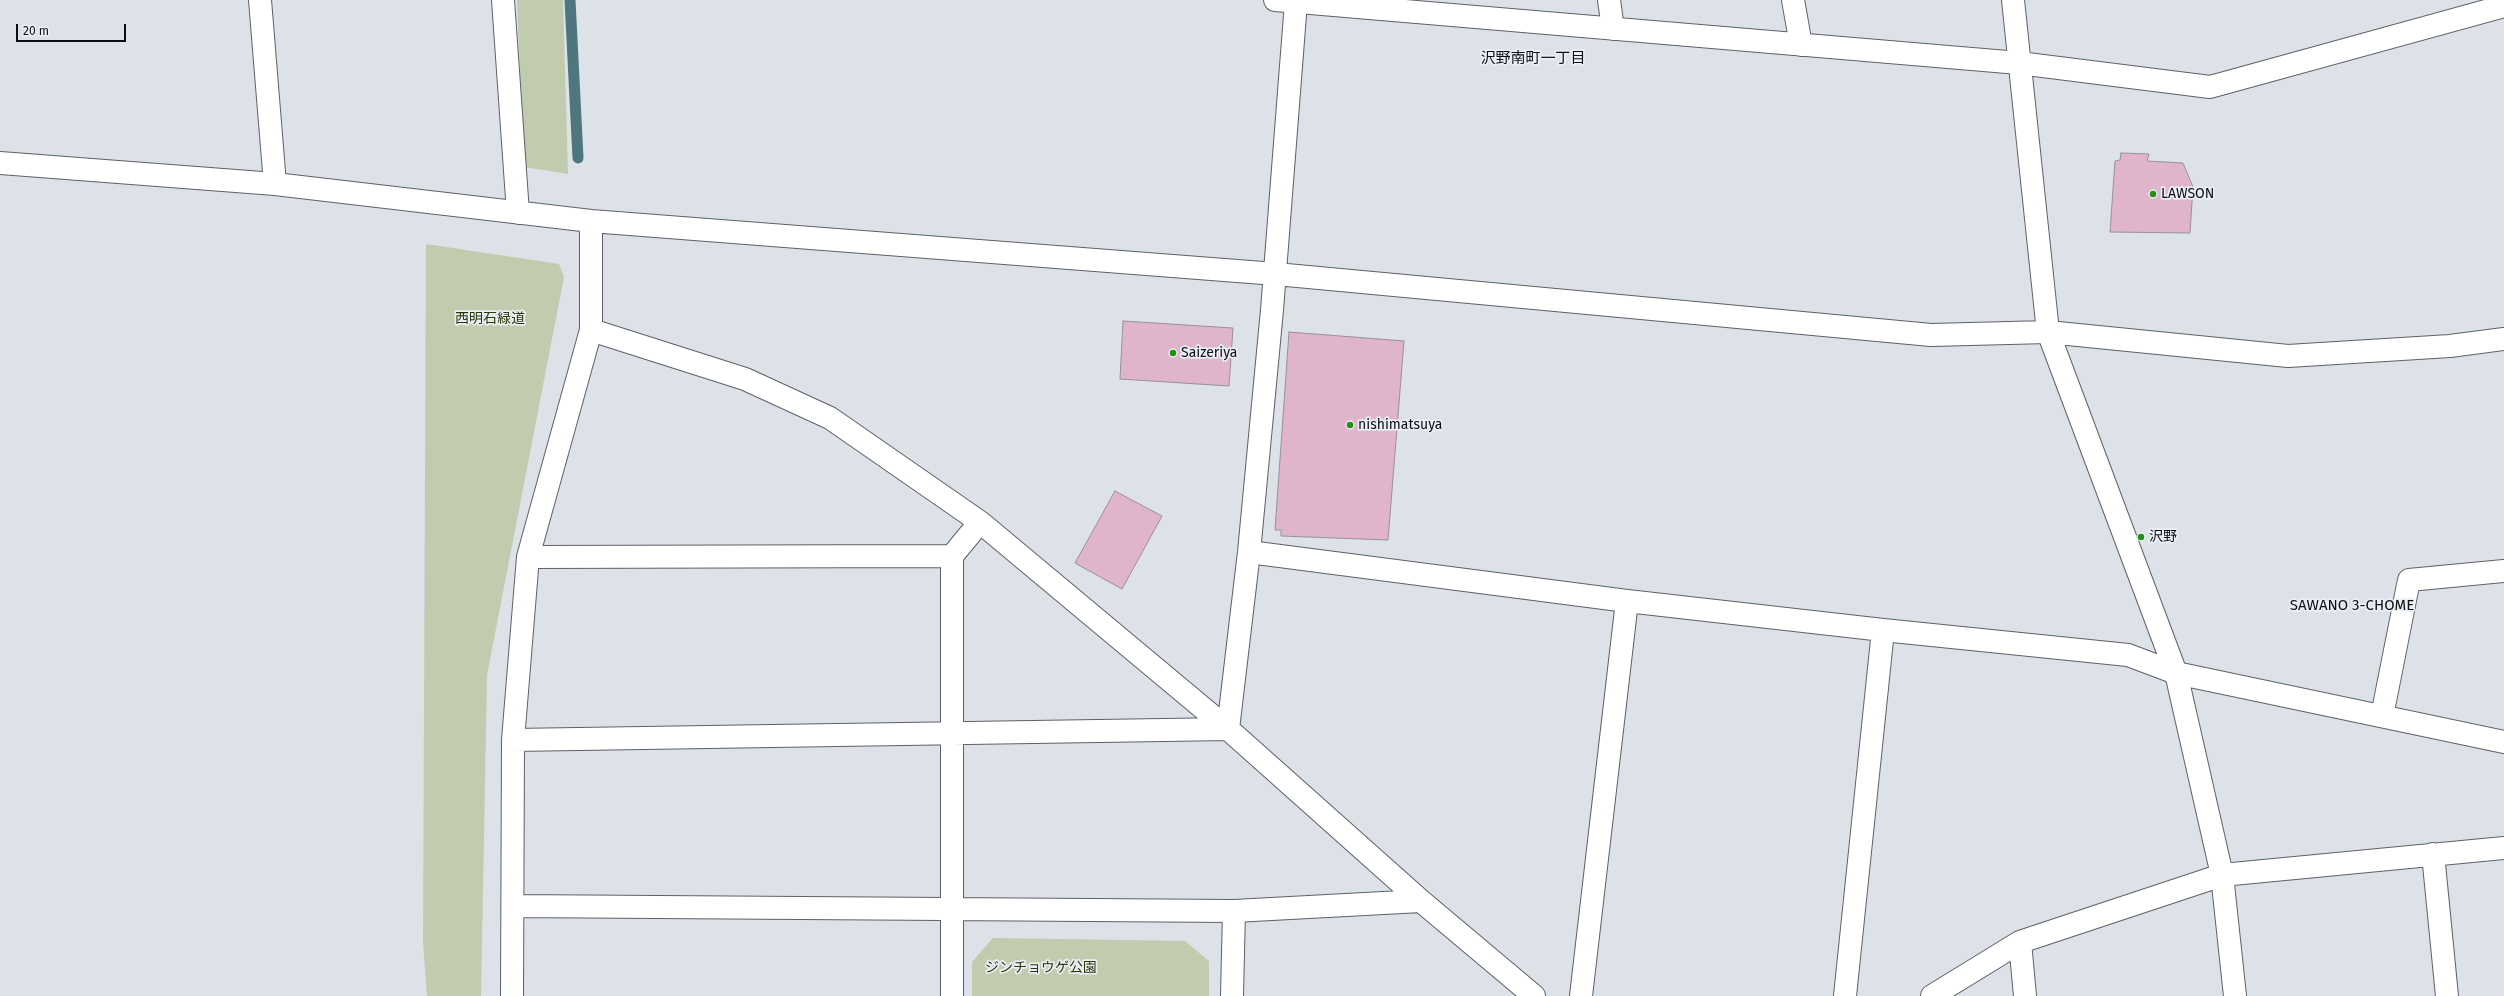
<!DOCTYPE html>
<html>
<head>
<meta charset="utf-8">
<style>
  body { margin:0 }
  #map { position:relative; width:2504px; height:996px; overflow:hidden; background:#dde1e8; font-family:"Fira Sans",sans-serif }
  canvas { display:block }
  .scale { position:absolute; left:16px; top:24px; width:110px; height:18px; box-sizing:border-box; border:2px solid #0c0e10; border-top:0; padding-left:5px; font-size:12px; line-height:14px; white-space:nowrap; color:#0c0e10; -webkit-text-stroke:3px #eaeef5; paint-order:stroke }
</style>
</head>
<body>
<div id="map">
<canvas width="2504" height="996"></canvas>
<div class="scale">20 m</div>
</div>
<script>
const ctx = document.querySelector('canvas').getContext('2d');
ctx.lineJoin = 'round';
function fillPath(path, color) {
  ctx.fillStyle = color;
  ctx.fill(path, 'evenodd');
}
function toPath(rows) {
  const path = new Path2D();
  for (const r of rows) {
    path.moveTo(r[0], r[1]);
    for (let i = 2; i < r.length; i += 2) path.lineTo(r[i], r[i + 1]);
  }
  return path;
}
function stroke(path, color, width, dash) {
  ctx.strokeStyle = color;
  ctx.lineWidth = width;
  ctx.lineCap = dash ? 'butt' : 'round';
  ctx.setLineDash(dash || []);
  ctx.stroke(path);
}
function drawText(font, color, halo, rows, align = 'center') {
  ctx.font = font + ' "Fira Sans","Noto Sans JP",sans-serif';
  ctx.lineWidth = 3.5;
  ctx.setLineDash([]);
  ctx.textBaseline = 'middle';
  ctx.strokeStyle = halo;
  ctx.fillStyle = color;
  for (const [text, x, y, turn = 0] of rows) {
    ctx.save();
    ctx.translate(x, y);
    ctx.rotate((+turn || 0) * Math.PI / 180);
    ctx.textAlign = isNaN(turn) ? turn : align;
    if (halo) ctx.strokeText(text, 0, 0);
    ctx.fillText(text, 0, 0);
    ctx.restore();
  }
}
const green = toPath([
  [517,0,563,0,568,174,524,167],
  [426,244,559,264,564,277,487,675,481,996,427,996,423,941],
  [993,938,1185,941,1209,961,1209,996,972,996,972,962]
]);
const stream = toPath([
  [570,0,578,158]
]);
const building = toPath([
  [2121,153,2149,154,2147,161,2183,163,2193,187,2190,233,2110,232,2115,161,2120,160,2121,153],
  [1123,321,1233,328,1229,386,1120,379,1123,321],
  [1289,332,1404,341,1388,540,1281,536,1281,530,1275,530,1289,332],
  [1115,491,1162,516,1122,589,1075,563,1115,491]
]);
const minor = toPath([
  [260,0,275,184],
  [503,0,518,213],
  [1275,0,2019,63,2210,87,2504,6],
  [1609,0,1613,29],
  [1793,0,1801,45],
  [2013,0,2048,332,2176,673,2222,875,2235,996],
  [0,163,275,184,591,221,1276,274,1931,335,2048,332,2288,356,2450,346,2504,339],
  [591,330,745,379,830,418,980,522,1228,729,1421,901,1534,996],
  [1249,552,1627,601,1883,630,2128,655,2176,673,2504,742],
  [528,557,952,556],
  [2382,716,2409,580,2504,571],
  [513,740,1228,729,1249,552,1272,310,1296,2],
  [2433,854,2447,996],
  [513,906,1234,911,1232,996],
  [1234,911,1421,901],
  [2020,942,2025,996],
  [512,996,513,740,528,557,591,330,591,221],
  [952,996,952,556,980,522],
  [1581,996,1627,601],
  [1845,996,1883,630],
  [1932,996,2020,942,2222,875,2504,848]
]);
const markers = [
  [2153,194,4,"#268f11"],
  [1173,353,4,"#268f11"],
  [1350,425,4,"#268f11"],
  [2141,537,4,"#268f11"]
];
const poiNames = [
  ["LAWSON",2161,194],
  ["Saizeriya",1181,353],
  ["nishimatsuya",1358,425],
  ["沢野",2149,537]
];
const parkNames = [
  ["西明石緑道",490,319],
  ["ジンチョウゲ公園",1041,968]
];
const neighbourhoodNames = [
  ["沢野南町一丁目",1533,59],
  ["SAWANO 3-CHOME",2352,606]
];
fillPath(green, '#c0ccad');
stroke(stream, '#4e767e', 11);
fillPath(building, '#e0b4cb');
stroke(building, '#989194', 1);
stroke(minor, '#5d6167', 24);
stroke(minor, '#fff', 22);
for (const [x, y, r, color] of markers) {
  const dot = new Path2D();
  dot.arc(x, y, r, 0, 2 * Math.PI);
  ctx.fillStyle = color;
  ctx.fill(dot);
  stroke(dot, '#eaeef5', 1.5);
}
drawText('14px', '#0c0e10', '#eaeef5', poiNames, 'left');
drawText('14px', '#283707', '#eaeef5', parkNames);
drawText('15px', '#0c0e10', '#eaeef5', neighbourhoodNames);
</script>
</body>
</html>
